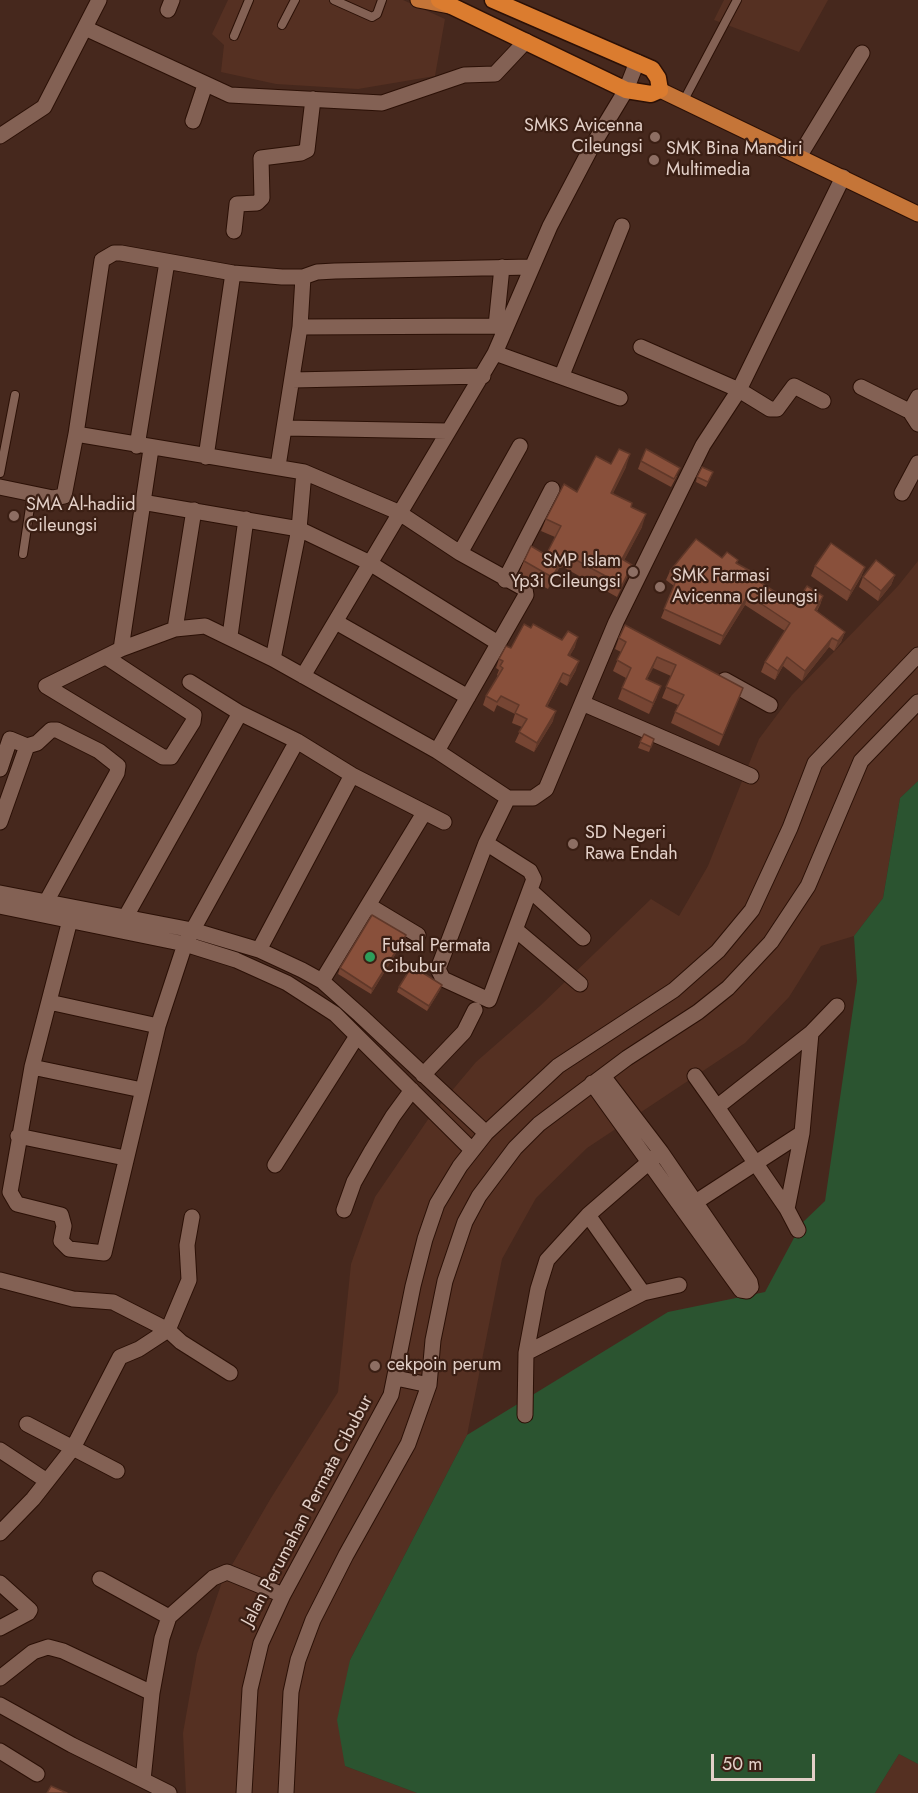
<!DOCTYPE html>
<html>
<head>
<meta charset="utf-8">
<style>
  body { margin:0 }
  #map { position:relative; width:918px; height:1793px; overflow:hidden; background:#46281d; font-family:Jost,sans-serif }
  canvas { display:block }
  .scale { position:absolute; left:711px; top:1754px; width:104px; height:27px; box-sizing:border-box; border:3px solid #e3d0c8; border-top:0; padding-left:8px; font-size:18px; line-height:21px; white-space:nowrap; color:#e3d0c8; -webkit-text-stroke:4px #3b1f14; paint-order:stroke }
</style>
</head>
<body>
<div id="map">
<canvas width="918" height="1793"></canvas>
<div class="scale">50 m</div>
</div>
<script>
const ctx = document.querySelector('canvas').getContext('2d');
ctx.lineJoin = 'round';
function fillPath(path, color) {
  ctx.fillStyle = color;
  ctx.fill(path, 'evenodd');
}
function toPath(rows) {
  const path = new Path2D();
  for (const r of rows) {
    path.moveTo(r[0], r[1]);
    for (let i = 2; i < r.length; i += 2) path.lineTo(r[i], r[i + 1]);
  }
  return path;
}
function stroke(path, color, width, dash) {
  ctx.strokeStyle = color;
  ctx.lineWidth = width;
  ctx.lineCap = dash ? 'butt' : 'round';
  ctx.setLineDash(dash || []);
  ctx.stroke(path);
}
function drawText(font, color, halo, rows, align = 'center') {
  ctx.font = font + ' Jost,sans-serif';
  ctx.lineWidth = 4.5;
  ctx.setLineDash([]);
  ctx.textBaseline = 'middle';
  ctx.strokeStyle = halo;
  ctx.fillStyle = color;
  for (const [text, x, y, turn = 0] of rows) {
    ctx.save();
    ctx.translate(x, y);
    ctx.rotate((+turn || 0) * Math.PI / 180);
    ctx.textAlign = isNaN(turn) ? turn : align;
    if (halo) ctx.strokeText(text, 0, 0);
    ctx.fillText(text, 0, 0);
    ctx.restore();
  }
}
const built = toPath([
  [228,0,403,0,445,19,435,76,358,89,276,84,221,72,224,45,212,34],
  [724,0,828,0,799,52,714,20],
  [918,561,918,781,900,798,883,898,854,936,821,946,789,997,745,1043,587,1148,536,1198,502,1259,467,1435,350,1660,345,1766,417,1793,186,1793,183,1733,197,1654,222,1582,271,1498,338,1392,351,1264,375,1197,429,1118,476,1062,540,1006,651,899,679,916,708,866,759,739,792,695,898,586],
  [899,1754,918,1764,918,1793,875,1793]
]);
const green = toPath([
  [918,781,918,1764,899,1754,875,1793,417,1793,345,1766,337,1720,350,1660,467,1435,668,1312,765,1292,802,1223,825,1201,857,981,854,936,883,898,900,798]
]);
const service = toPath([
  [334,0,372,17,377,14,382,0],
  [282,25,295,0],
  [234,36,249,0],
  [684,100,737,0],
  [0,473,15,395],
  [23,554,32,494]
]);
const minor = toPath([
  [168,10,172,0],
  [85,28,230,95,382,103,464,75,495,74,526,41],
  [193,121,205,85],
  [0,136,44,107,99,0],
  [800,155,862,53],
  [234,231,237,204,257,203,262,198,261,158,301,153,307,150,313,99],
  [496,326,502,267],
  [300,327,496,326,506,328],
  [641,347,739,390,770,409,777,409,794,386,823,401],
  [495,353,620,398],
  [562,375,622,226],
  [292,380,483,376],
  [861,387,907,410,912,408,918,397],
  [909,410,918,424],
  [285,428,447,431],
  [137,446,167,262],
  [206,457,233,273],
  [278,466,300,327,303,277],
  [0,487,53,498,64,496,76,434],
  [902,493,918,463],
  [142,502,299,529,304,472],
  [460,553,520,446],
  [505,580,552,489],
  [336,622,468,697],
  [175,629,194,510],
  [230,636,246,519],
  [121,649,151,449],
  [273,659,299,529,368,562,498,643],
  [303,676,495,353,550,226,591,148,626,90,637,62],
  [725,680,770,705],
  [190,682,240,713],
  [46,686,121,649,175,629,205,626,273,659,437,751,508,798],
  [46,686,163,757,171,757,193,722,194,715,106,657],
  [582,703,751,776],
  [437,751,526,595,525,589,460,553,398,512,304,472,76,434,102,260,114,253,121,253,233,273,282,277,303,277,317,272,335,271,531,267],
  [0,769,10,739,27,746,37,743,51,730,57,730,99,751,118,766,117,773,46,902],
  [0,822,27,746],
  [486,843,530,871,534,879,489,1000,443,979,438,969,486,843,508,798,533,798,546,789,616,622,703,445,739,390,843,177],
  [531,891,583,938],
  [0,893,192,930,259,950,302,970,322,981,360,1015,486,1133],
  [368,905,418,935],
  [0,906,185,944,236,960,287,983,335,1014,471,1149],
  [125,918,240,713,297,741,352,775,444,822],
  [70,920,32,1067,10,1192,17,1204,61,1215,64,1226,61,1241,69,1249,104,1253,158,1026,185,944,297,741],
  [516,930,580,984],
  [259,950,352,775],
  [322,981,424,813],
  [49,1002,158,1026],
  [32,1067,142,1090],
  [423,1075,464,1032,475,1010],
  [695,1076,717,1107,811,1033],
  [592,1083,741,1290,747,1291,751,1287,750,1282,661,1152,603,1076],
  [717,1107,787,1209,802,1133],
  [18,1136,125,1158],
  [275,1165,357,1036],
  [688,1207,802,1133,811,1033,837,1006],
  [787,1209,798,1230],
  [344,1210,354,1182,371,1152,393,1116,412,1090],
  [0,1280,73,1299,113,1302,168,1330,181,1342,230,1373],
  [643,1293,679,1285],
  [526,1353,643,1293,588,1215],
  [396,1378,429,1385],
  [525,1415,526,1353,538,1289,547,1260,588,1215,656,1156],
  [27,1424,117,1471],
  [0,1450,47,1481],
  [0,1533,33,1499,73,1448,120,1357,139,1349,168,1330,189,1280,187,1245,192,1217],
  [100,1579,169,1617],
  [0,1583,30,1610,28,1613,0,1628],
  [0,1678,33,1652,48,1647,63,1651,152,1693],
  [0,1705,72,1745,143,1780],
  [0,1751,37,1774],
  [169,1793,143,1780,152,1693,162,1638,169,1617,213,1578,227,1572,283,1595],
  [244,1793,250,1689,261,1643,283,1595,391,1395,413,1286,425,1239,437,1204,460,1166,486,1133,558,1066,674,990,718,951,752,910,790,828,815,763,918,655],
  [286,1793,291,1692,298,1660,313,1620,346,1555,408,1444,429,1385,433,1340,445,1281,465,1222,479,1196,515,1148,539,1124,627,1058,698,1012,728,988,771,942,808,886,861,761,918,702]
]);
const primary = toPath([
  [418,0,449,6],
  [660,90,918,214]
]);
const trunk = toPath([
  [439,0,626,90,651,94,660,90,658,78,652,69,493,0]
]);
const wall = toPath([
  [641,461,677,476,671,487,638,469],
  [611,464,626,467,613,493,631,507,642,527,624,560,632,565,627,577,617,597,563,567,559,568,548,589,519,573,524,561,546,555,555,537,541,531,546,519],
  [697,477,711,477,706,487,696,482],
  [722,558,738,560,737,563,761,583,795,605,823,596,820,605,817,611,845,632,841,642,834,651,829,647,802,681,783,666,775,680,761,672,765,662,785,631,745,605,720,645,661,618,674,586,666,580,670,571],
  [815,566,865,567,861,577,847,601,811,576],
  [895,575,891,585,878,601,859,587,863,577],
  [531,628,575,647,570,655,576,670,567,686,560,682,547,707,553,721,534,752,515,742,522,727,512,723,515,714,497,705,494,712,483,705,486,696,498,676,497,675,499,670,496,668,499,659,511,648],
  [619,638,743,688,719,746,671,723,678,705,662,698,671,676,653,668,647,679,657,697,649,714,618,699,626,678,613,671,621,652,615,649],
  [644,734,654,739,649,752,638,748],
  [406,935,404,940,371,994,338,974,340,968],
  [399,987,440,990,427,1011,397,992]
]);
const shadedWall = toPath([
  [630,454,626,467,607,505,611,493],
  [646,514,642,527,618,572,622,559],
  [567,555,563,567,559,568,548,589,552,577,564,556],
  [632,565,627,577,617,597,622,585],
  [865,567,861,577,847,601,851,591],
  [895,575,891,585,878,601,881,591],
  [748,595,745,605,720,645,723,636],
  [823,596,820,605,811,619,815,610],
  [845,632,841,642,834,651,838,641],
  [578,637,575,647,565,664,568,655],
  [832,638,829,647,802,681,805,671],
  [657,657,653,668,642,690,646,679],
  [787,657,783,666,775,680,778,671],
  [579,661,576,670,567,686,570,676],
  [563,673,560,682,542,716,546,706],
  [661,686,657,697,649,714,653,703],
  [743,688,739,699,719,746,723,735],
  [556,711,553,721,534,752,537,743],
  [406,935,404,940,371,994,372,989],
  [442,985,440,990,427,1011,429,1006]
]);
const building = toPath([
  [619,449,630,454,611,493,632,503,631,507,646,514,622,559,632,565,622,585,567,555,564,556,552,577,524,561,531,546,546,555,561,526,546,519,564,484,577,492,596,456,611,464,619,449],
  [646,449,680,468,674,479,641,461,646,449],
  [702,467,713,472,708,482,697,477,702,467],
  [696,539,722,558,727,552,738,560,736,563,763,578,760,582,795,605,807,586,823,596,815,610,845,632,838,641,832,638,805,671,787,657,778,671,765,662,790,623,748,595,723,636,664,609,678,576,670,571,696,539],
  [831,543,865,567,851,591,815,566,831,543],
  [876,560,895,575,881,591,863,577,876,560],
  [524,624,531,628,533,624,562,640,568,631,578,637,568,655,579,661,570,676,563,673,546,706,556,711,537,743,519,732,527,719,515,713,519,705,501,696,497,702,486,696,503,668,500,666,503,661,499,659,506,646,511,648,524,624],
  [625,625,743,688,723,735,675,712,684,695,666,687,676,665,657,657,646,679,661,686,653,703,622,688,631,668,617,660,626,642,619,638,625,625],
  [644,734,654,739,651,747,640,742,644,734],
  [372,915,406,935,372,989,340,968,372,915],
  [412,966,442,985,429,1006,399,987,412,966],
  [51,1786,67,1793,47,1793,51,1786]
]);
const markers = [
  [655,137,6,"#8d6e63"],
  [654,160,6,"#8d6e63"],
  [14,516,6,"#8d6e63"],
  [633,572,6,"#8d6e63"],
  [660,587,6,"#8d6e63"],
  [573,844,6,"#8d6e63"],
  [370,957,6,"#2e9e5b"],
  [375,1366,6,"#8d6e63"]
];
const poiNames = [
  ["SMKS Avicenna",643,127,"right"],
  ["Cileungsi",643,148,"right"],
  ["SMK Bina Mandiri",666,150],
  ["Multimedia",666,171],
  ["SMA Al-hadiid",26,506],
  ["Cileungsi",26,527],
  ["SMP Islam",621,562,"right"],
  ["Yp3i Cileungsi",621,583,"right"],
  ["SMK Farmasi",672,577],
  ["Avicenna Cileungsi",672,598],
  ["SD Negeri",585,834],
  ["Rawa Endah",585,855],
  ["Futsal Permata",382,947],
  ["Cibubur",382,968],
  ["cekpoin perum",387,1366]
];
const streetNames = [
  ["Jalan Perumahan Permata Cibubur",308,1511,-62]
];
fillPath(built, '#553022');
fillPath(green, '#2b5430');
stroke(service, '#2b1006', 10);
stroke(minor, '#2b1006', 17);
stroke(primary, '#2b1006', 17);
stroke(trunk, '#2b1006', 19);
stroke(service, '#836154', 8);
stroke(minor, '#836154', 15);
stroke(primary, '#c57538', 15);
stroke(trunk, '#db7c2f', 16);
fillPath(wall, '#764533');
fillPath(shadedWall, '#603829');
fillPath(building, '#89503b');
stroke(building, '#603829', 1.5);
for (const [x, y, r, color] of markers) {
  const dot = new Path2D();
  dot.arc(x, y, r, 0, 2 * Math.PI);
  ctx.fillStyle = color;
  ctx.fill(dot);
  stroke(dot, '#3b1f14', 2);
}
drawText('18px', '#e3d0c8', '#3b1f14', poiNames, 'left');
drawText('18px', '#e3d0c8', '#3b1f14', streetNames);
</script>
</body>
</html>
